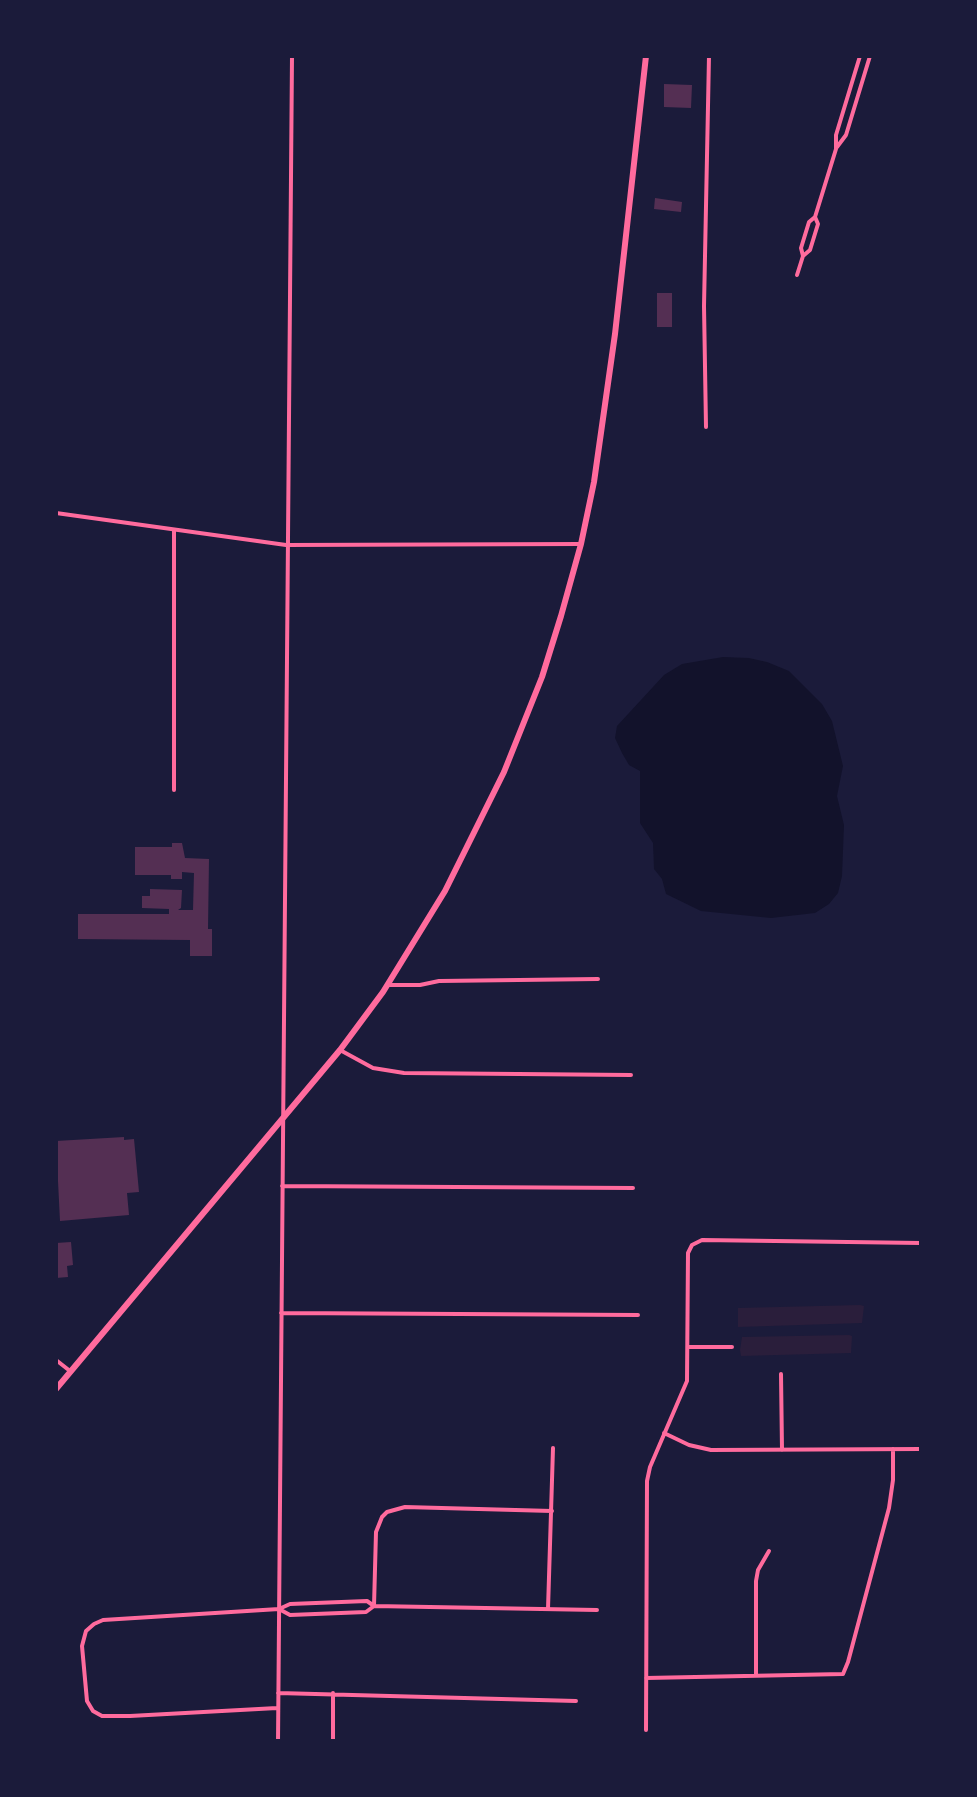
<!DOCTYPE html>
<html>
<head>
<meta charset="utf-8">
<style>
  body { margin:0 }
  #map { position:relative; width:977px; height:1797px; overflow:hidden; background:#1b1b3a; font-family:Ubuntu,sans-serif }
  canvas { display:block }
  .frame { position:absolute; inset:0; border:58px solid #1b1b3a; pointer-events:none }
</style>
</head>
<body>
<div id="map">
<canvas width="977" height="1797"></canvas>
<div class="frame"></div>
</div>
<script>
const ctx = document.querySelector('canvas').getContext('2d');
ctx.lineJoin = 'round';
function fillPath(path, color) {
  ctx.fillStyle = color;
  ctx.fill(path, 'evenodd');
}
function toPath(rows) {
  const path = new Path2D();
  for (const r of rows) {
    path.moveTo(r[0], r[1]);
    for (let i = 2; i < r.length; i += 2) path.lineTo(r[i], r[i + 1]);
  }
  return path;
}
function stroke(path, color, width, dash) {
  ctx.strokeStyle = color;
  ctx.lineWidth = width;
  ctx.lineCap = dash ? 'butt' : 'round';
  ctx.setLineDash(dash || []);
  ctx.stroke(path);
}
const green = toPath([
  [860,1305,864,1306,862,1323,738,1327,738,1308],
  [849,1335,852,1336,851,1353,741,1356,740,1350,742,1337]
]);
const water = toPath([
  [723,657,749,658,767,662,789,671,822,704,832,721,843,766,837,796,844,825,842,876,838,893,829,904,815,913,771,918,701,911,666,894,662,879,654,869,653,843,640,823,640,771,629,765,622,753,615,738,617,726,664,675,682,664]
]);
const building = toPath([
  [664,84,692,85,691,108,664,107],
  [655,198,682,202,681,212,654,209],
  [657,293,672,293,672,327,657,327],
  [172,843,182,843,185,858,209,859,208,929,212,929,212,956,190,956,190,940,78,939,78,914,169,914,169,909,142,908,142,896,150,896,150,889,182,890,181,908,178,910,193,910,194,873,182,872,182,879,171,879,171,875,135,875,135,847,172,847],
  [124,1137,124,1140,134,1139,139,1192,127,1193,129,1215,60,1221,56,1141],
  [71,1242,73,1265,67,1266,68,1277,56,1278,56,1243]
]);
const minor = toPath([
  [837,147,846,135,870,56],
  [803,256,810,250,818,224,815,217],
  [797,275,803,256,801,248,809,222,815,217,836,149,836,135,860,56],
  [706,427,704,306,709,56],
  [56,513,286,545,581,544],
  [174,790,174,530],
  [388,985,420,985,439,981,598,979],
  [340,1050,373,1068,404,1073,631,1075],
  [282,1186,633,1188],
  [281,1313,638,1315],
  [688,1347,732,1347],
  [56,1360,70,1371],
  [781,1374,782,1450],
  [664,1433,689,1445,711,1450,921,1449],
  [552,1511,405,1507,387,1512,382,1517,376,1532,374,1606,597,1610],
  [548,1609,553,1448],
  [756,1676,756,1581,758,1570,769,1551],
  [646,1678,843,1674,848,1662,889,1508,893,1480,893,1449],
  [278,1693,576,1701],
  [277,1708,130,1716,102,1716,93,1711,87,1701,82,1646,86,1631,94,1624,103,1620,279,1609,290,1604,367,1601,374,1606,366,1612,290,1615,279,1609],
  [646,1730,647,1481,650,1467,687,1381,688,1253,692,1245,702,1240,921,1243],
  [278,1741,292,56],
  [333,1741,333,1693]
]);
const primary = toPath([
  [56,1389,340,1050,383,992,445,891,504,772,542,677,561,616,581,544,594,482,615,334,646,56]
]);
fillPath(green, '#2a1e3b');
fillPath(water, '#12122b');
fillPath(building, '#542f53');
stroke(minor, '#ff6b9d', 4);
stroke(primary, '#ff6b9d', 6);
</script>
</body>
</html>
